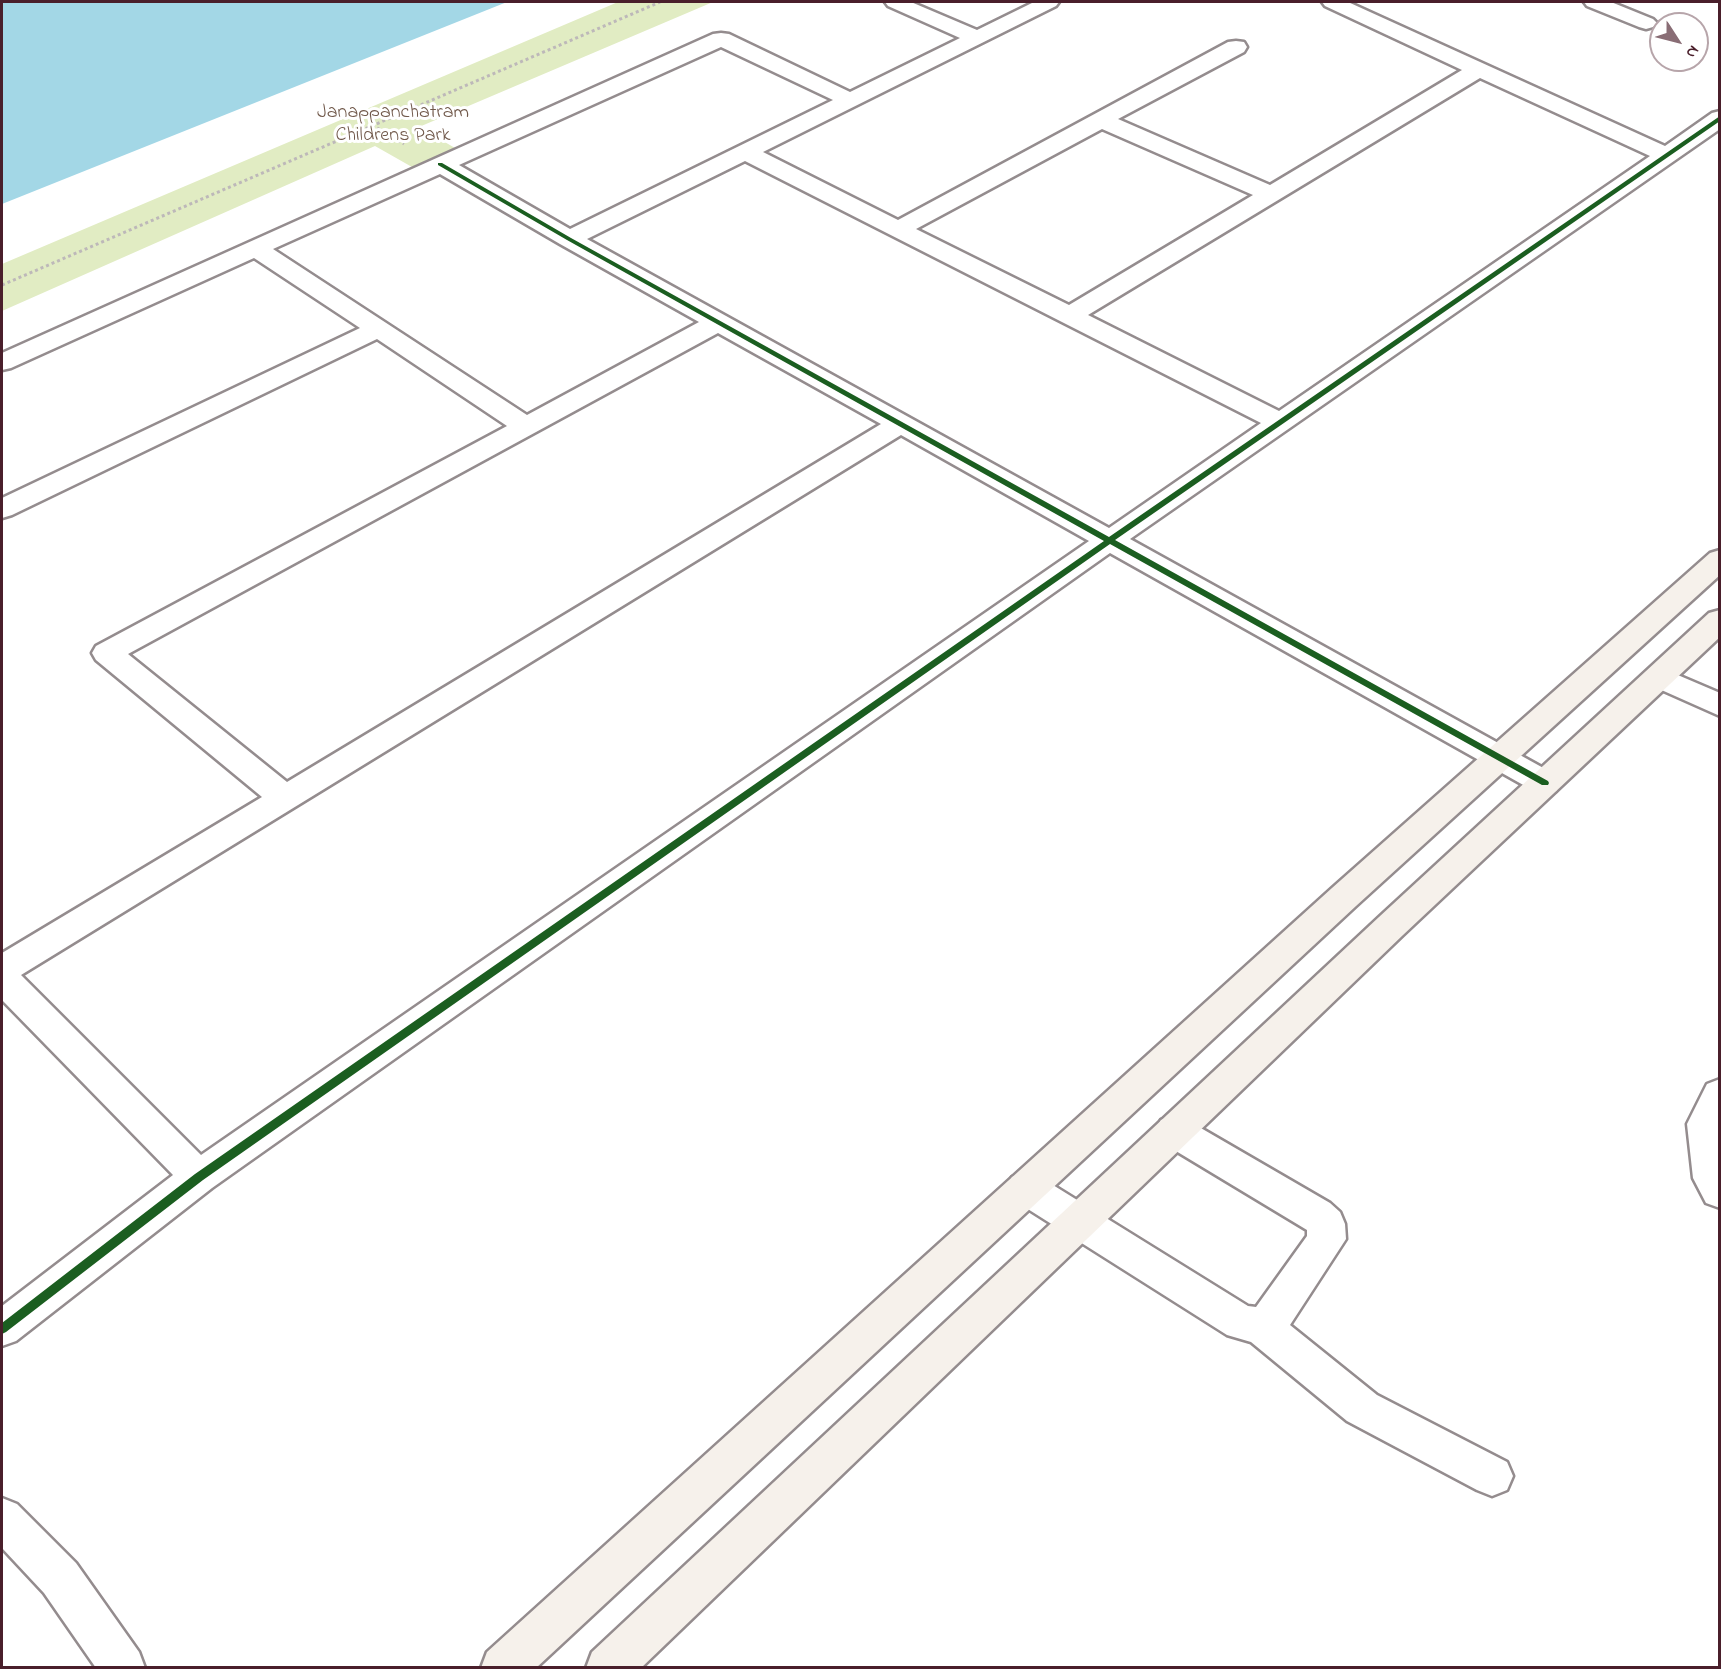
<!DOCTYPE html>
<html>
<head>
<meta charset="utf-8">
<style>
  body { margin:0 }
  #map { position:relative; width:1721px; height:1669px; overflow:hidden; background:#fff; font-family:"Indie Flower",sans-serif }
  canvas { display:block }
  .frame { position:absolute; inset:0; border:3px solid #4a1f2b; pointer-events:none }
  .north { position:absolute; left:1649px; top:12px; width:60px; height:60px; box-sizing:border-box; background:#fff; border:2px solid #b7a5aa; border-radius:50%; rotate:126deg; font-size:16px; font-weight:700; line-height:24px; text-align:center; color:#4a1f2b }
  .north::after { content:''; display:block; margin:auto; width:21px; height:27px; background:#896d75; clip-path:polygon(50% 0,100% 100%,50% 72%,0 100%) }
</style>
</head>
<body>
<div id="map">
<canvas width="1721" height="1669"></canvas>
<div class="frame"></div>
<div class="north">N</div>
</div>
<script>
const ctx = document.querySelector('canvas').getContext('2d');
ctx.lineJoin = 'round';
function fillPath(path, color) {
  ctx.fillStyle = color;
  ctx.fill(path, 'evenodd');
}
function toPath(rows) {
  const path = new Path2D();
  for (const r of rows) {
    path.moveTo(r[0], r[1]);
    for (let i = 2; i < r.length; i += 2) path.lineTo(r[i], r[i + 1]);
  }
  return path;
}
function stroke(path, color, width, dash) {
  ctx.strokeStyle = color;
  ctx.lineWidth = width;
  ctx.lineCap = dash ? 'butt' : 'round';
  ctx.setLineDash(dash || []);
  ctx.stroke(path);
}
function drawText(font, color, halo, rows, align = 'center') {
  ctx.font = font + ' "Indie Flower",sans-serif';
  ctx.lineWidth = 6;
  ctx.setLineDash([]);
  ctx.textBaseline = 'middle';
  ctx.strokeStyle = halo;
  ctx.fillStyle = color;
  for (const [text, x, y, turn = 0] of rows) {
    ctx.save();
    ctx.translate(x, y);
    ctx.rotate((+turn || 0) * Math.PI / 180);
    ctx.textAlign = isNaN(turn) ? turn : align;
    if (halo) ctx.strokeText(text, 0, 0);
    ctx.fillText(text, 0, 0);
    ctx.restore();
  }
}
const green = toPath([
  [618,2,713,2,419,127,455,148,412,167,375,146,2,311,2,264]
]);
const water = toPath([
  [2,2,507,2,2,204]
]);
const path = toPath([
  [372,125,404,144],
  [2,285,660,2]
]);
const minor = toPath([
  [885,2,911,2,977,30,1034,2,1059,2,1056,6,763,152,898,220,1228,42,1236,41,1244,42,1247,47,1244,52,1118,119,1270,185,1462,70,1325,6,1322,2,1348,2,1665,146,1712,113,1720,111,1720,129,1130,539,1556,775,1561,783,1556,791,1545,794,1534,791,1110,553,212,1188,16,1341,2,1346,2,1306,173,1175,2,1000,2,953,262,797,96,660,92,653,96,646,507,426,377,339,12,515,2,518,2,498,360,328,254,258,11,368,2,370,2,353,713,34,721,33,729,34,850,92,960,38,888,6,885,2],
  [721,47,833,100,570,229,459,165,721,47],
  [1480,78,1650,156,1279,411,1088,315,1480,78],
  [1102,129,1253,195,1069,305,916,229,1102,129],
  [745,161,1060,321,1261,423,1109,528,587,239,745,161],
  [440,174,560,244,699,322,527,415,273,249,440,174],
  [718,333,881,424,287,782,128,654,718,333],
  [901,435,1089,541,201,1155,21,975,901,435],
  [1584,2,1611,2,1653,19,1657,23,1653,27,1646,29,1639,27,1587,6,1584,2],
  [1659,667,1720,693,1720,716,1648,684,1644,677,1648,670,1659,667],
  [1720,1079,1720,1208,1706,1203,1693,1178,1687,1124,1707,1084,1720,1079],
  [1174,1116,1187,1120,1330,1203,1340,1212,1345,1224,1346,1239,1290,1325,1377,1395,1507,1462,1513,1476,1507,1490,1492,1496,1477,1490,1347,1421,1251,1342,1227,1335,1012,1199,1007,1188,1012,1177,1026,1172,1040,1177,1248,1306,1256,1307,1307,1236,1307,1230,1161,1142,1155,1131,1161,1120,1174,1116],
  [2,1498,17,1504,76,1563,139,1652,145,1668,96,1668,44,1593,2,1548,2,1498]
]);
const highway = toPath([
  [1720,550,1720,575,1356,906,536,1668,481,1668,487,1652,1332,888,1710,553,1720,550],
  [1720,610,1720,637,1403,935,641,1668,586,1668,592,1652,1379,917,1709,613,1720,610]
]);
const cycleway = toPath([
  [1720,116,1720,121,1115,540,1548,781,1549,783,1548,785,1542,785,1110,544,203,1180,6,1332,2,1334,2,1323,195,1174,1104,541,567,240,438,165,438,163,442,163,571,238,1109,537,1720,116]
]);
const farParknames = [
  ["Janappanchatram",393,114],
  ["Childrens Park",393,137]
];
fillPath(green, '#e1ecc3');
fillPath(water, '#a3d7e6');
stroke(minor, '#948c8e', 5);
stroke(highway, '#948c8e', 5);
stroke(path, '#bdb8b9', 3, [3, 3]);
fillPath(minor, '#fff');
fillPath(highway, '#f6f1eb');
fillPath(cycleway, '#1b5e20');
drawText('20px', '#70584a', '#fff', farParknames);
</script>
</body>
</html>
